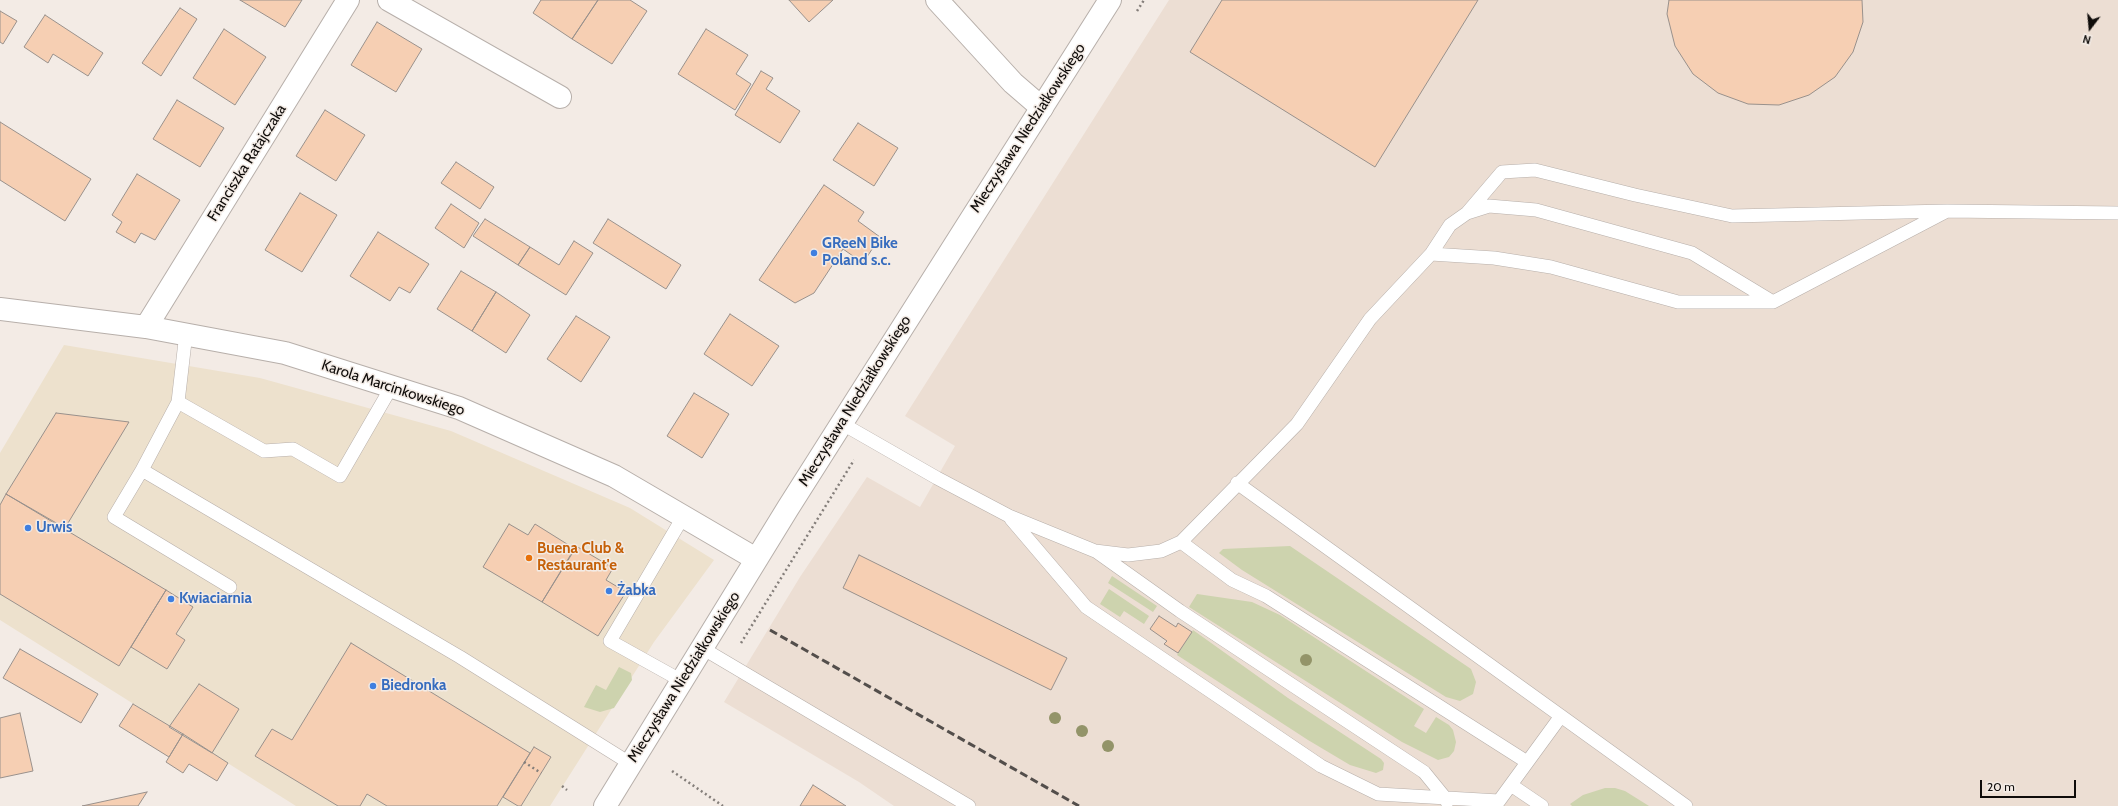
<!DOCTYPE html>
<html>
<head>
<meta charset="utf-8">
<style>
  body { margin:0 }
  #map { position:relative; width:2118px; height:806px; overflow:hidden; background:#f3ebe5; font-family:Cabin,sans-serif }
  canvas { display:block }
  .north { position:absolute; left:2070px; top:8px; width:40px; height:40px; -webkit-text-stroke:3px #f3ebe5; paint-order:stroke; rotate:196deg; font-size:11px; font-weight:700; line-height:16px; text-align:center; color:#0f0c0a }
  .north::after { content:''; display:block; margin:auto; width:14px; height:18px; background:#0f0c0a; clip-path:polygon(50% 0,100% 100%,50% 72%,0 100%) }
  .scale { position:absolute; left:1980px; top:780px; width:96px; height:18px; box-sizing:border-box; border:2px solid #0f0c0a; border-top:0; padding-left:5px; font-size:12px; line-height:14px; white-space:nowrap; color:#0f0c0a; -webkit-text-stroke:3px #f3ebe5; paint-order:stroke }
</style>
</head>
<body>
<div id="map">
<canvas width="2118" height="806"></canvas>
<div class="north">N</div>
<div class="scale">20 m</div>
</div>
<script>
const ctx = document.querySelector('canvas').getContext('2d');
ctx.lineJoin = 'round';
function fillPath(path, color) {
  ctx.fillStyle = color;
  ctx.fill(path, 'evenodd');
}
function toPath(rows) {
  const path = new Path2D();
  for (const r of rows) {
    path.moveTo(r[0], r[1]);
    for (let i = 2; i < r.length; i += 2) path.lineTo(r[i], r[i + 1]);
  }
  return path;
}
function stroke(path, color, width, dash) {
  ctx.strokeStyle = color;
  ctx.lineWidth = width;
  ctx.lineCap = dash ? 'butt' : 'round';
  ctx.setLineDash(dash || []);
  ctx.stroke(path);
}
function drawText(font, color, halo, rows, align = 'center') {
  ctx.font = font + ' Cabin,sans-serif';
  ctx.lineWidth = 3;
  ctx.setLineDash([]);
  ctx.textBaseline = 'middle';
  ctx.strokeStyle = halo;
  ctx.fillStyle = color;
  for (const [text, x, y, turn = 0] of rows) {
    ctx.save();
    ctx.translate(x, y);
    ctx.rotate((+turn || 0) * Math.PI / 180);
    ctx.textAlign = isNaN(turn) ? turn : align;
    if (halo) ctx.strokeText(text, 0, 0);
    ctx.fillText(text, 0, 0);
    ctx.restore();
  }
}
const commercial = toPath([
  [64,345,260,378,451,431,630,508,714,560,654,642,550,806,296,806,0,620,0,453]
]);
const built = toPath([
  [1169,0,2118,0,2118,806,894,806,859,782,724,702,800,577,867,477,920,507,955,446,905,416]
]);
const green = toPath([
  [1290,546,1471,669,1476,682,1473,694,1460,701,1446,697,1242,570,1219,553,1223,549],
  [1112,576,1157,606,1153,612,1108,583],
  [1109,589,1149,616,1144,624,1124,611,1120,617,1100,604],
  [1197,594,1252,602,1280,615,1424,709,1414,726,1426,733,1436,717,1449,725,1453,730,1456,742,1454,751,1449,757,1438,760,1402,742,1189,607],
  [1193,630,1288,698,1381,759,1384,763,1383,770,1376,773,1350,765,1308,740,1177,655],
  [619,667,631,673,632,680,614,708,600,712,584,707,596,685,606,690],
  [1605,788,1615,788,1625,791,1649,806,1572,806,1570,804,1583,795]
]);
const building = toPath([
  [240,0,302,0,285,27,240,0],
  [541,0,598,0,572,39,533,13,541,0],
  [598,0,630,0,647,11,612,64,572,39,598,0],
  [789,0,833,0,809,22,789,0],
  [1222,0,1478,0,1375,167,1190,52,1222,0],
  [1669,0,1862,0,1863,22,1853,52,1835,77,1809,95,1779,105,1748,104,1718,93,1693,74,1675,46,1667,14,1669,0],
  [180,8,197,19,161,76,142,63,180,8],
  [0,11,17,21,3,44,0,42,0,11],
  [45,15,103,53,88,76,53,54,48,63,24,47,45,15],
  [377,22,422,49,396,92,351,65,377,22],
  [224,29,266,57,235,105,193,78,224,29],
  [706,29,748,55,736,74,751,84,735,110,678,74,706,29],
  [761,71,773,78,766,89,800,111,780,143,735,115,761,71],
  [177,100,224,128,200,167,153,139,177,100],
  [325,110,365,135,336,181,296,156,325,110],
  [0,122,91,179,65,221,0,180,0,122],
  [858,123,898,148,874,186,833,160,858,123],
  [456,162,494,187,480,209,441,183,456,162],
  [137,174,180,200,155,240,141,233,135,243,116,232,122,222,112,215,137,174],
  [824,185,864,212,858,221,880,237,863,263,843,249,814,293,795,303,759,280,824,185],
  [300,193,337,215,302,272,265,250,300,193],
  [451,204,479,223,464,248,435,228,451,204],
  [485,219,530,247,518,265,473,236,485,219],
  [608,219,681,265,666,289,593,243,608,219],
  [378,232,429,264,410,293,399,287,390,301,350,276,378,232],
  [574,241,593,253,566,295,518,265,530,247,559,265,574,241],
  [461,271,496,292,472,331,437,309,461,271],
  [496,292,530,315,506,353,472,331,496,292],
  [730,314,779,346,752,386,704,354,730,314],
  [576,316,610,337,581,382,547,359,576,316],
  [694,393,729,414,702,458,667,436,694,393],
  [56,413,129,422,65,528,6,494,56,413],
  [6,494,166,590,119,666,0,594,0,505,6,494],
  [509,524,528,535,535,524,575,549,542,602,483,567,509,524],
  [576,546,613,568,606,580,626,592,598,636,542,602,576,546],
  [859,555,1067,658,1051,690,843,588,859,555],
  [166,590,193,607,176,634,185,640,167,669,131,647,166,590],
  [1159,616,1176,627,1178,623,1192,632,1178,653,1164,644,1167,641,1150,629,1159,616],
  [351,643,530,753,497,806,387,806,367,794,360,806,338,806,255,756,272,729,292,740,351,643],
  [20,649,98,694,81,723,3,678,20,649],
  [199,684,239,709,212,753,169,727,199,684],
  [133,704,183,734,169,757,119,726,133,704],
  [20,713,33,771,0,778,0,718,20,713],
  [183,734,228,763,217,781,189,764,183,773,166,762,183,734],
  [534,747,551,757,521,806,518,806,503,797,534,747],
  [813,785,846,806,800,806,813,785],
  [147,792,138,806,82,806,147,792]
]);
const path = toPath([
  [1137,11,1144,0],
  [741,643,854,460],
  [524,762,541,773],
  [672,771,723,806],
  [562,786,567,790]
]);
const lane = toPath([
  [1467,213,1502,172,1535,170,1635,195,1732,216,1947,211,2118,213],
  [1431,254,1450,225,1467,213,1489,206,1536,210,1692,253,1773,302],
  [186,333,178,402,142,470,460,657,631,764],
  [178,402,264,451,293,449,340,476,392,386],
  [841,423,937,478,1009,516,1095,551,1128,555,1161,551,1181,542,1297,424,1370,319,1431,254,1494,258,1551,267,1678,302,1773,302,1947,211],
  [142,470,114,517,230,587],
  [1237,483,1686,806],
  [1011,519,1086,607,1321,766,1378,794,1499,801,1561,716],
  [1181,542,1232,580,1266,596,1527,762],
  [1097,552,1180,611,1424,772,1446,799,1447,802],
  [702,648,969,806],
  [682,681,610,641,683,517],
  [1511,785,1542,806]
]);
const street = toPath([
  [389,0,560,97],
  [937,0,1013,83,1042,108],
  [0,309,146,327,285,353,459,408,614,476,756,559],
  [146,327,348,0]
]);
const secondary = toPath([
  [605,806,788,508,1110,0]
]);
const rail = toPath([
  [770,630,1079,806]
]);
const trees = [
  [1306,660],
  [1055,718],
  [1082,731],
  [1108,746]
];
const markers = [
  [814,253,4,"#3f7fe0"],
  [28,528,4,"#3f7fe0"],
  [529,558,4,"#e8710a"],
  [609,591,4,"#3f7fe0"],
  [171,599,4,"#3f7fe0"],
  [373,686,4,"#3f7fe0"]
];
const streetNames = [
  ["Mieczysława Niedziałkowskiego",1028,128,-57],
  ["Franciszka Ratajczaka",247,163,-58],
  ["Karola Marcinkowskiego",393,388,18],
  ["Mieczysława Niedziałkowskiego",855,401,-58],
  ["Mieczysława Niedziałkowskiego",684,677,-58]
];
const shopNames = [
  ["GReeN Bike",822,244],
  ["Poland s.c.",822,261],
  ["Urwis",36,528],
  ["Żabka",617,591],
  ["Kwiaciarnia",179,599],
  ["Biedronka",381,686]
];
const foodNames = [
  ["Buena Club &",537,549],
  ["Restaurant'e",537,566]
];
fillPath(commercial, '#ede1cd');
fillPath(built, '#ecded3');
fillPath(green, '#cdd3ae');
fillPath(building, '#f6cfb3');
stroke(building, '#99918c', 1);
stroke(lane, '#b7afaa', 14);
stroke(street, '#b7afaa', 24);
stroke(secondary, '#b7afaa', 24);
stroke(path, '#847e7a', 2.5, [2, 3]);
stroke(lane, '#fff', 13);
stroke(street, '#fff', 22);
stroke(secondary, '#fff', 22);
stroke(rail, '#534e4b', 3, [8, 4]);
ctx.fillStyle = '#939469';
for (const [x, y] of trees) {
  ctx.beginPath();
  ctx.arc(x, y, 6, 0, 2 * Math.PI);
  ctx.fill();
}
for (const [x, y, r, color] of markers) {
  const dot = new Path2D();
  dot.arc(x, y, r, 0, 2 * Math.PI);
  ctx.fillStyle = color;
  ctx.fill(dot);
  stroke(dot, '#f3ebe5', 1.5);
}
drawText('15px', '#0f0c0a', '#f3ebe5', streetNames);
drawText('bold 15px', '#366cbe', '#f3ebe5', shopNames, 'left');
drawText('bold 15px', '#c56008', '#f3ebe5', foodNames, 'left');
</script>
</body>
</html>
